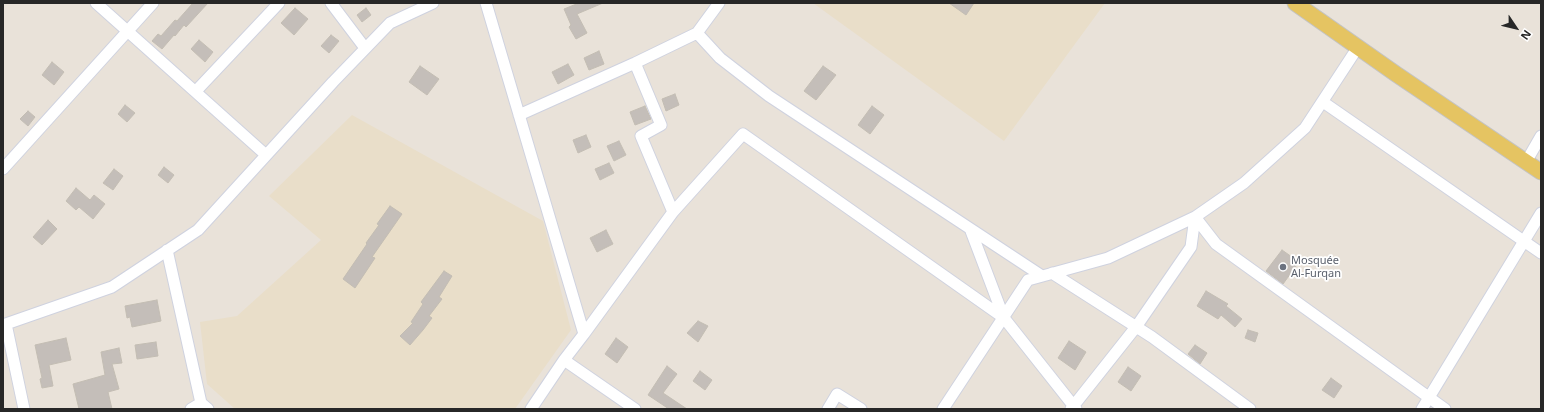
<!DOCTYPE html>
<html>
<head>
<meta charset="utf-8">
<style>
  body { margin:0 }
  #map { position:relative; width:1544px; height:412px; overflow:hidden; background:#e9e2d9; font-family:"Noto Sans",sans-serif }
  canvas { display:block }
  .frame { position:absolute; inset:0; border:4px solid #272727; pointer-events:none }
  .north { position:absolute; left:1496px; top:8px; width:40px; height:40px; -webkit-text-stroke:3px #fff; paint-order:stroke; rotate:125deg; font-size:11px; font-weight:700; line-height:16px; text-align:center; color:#272727 }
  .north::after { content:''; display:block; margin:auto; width:14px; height:18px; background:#272727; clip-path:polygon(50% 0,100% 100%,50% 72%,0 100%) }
</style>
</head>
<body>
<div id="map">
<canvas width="1544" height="412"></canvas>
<div class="frame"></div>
<div class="north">N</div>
</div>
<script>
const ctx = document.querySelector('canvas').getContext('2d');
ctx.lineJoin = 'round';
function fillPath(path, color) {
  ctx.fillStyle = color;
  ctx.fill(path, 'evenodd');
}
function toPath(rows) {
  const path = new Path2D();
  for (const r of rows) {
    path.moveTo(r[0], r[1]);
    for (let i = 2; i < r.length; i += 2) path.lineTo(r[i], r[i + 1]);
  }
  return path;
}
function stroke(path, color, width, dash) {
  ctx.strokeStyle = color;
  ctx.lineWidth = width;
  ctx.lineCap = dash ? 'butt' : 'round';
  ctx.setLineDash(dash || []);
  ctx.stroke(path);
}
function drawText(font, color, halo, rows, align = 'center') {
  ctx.font = font + ' "Noto Sans",sans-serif';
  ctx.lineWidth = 3.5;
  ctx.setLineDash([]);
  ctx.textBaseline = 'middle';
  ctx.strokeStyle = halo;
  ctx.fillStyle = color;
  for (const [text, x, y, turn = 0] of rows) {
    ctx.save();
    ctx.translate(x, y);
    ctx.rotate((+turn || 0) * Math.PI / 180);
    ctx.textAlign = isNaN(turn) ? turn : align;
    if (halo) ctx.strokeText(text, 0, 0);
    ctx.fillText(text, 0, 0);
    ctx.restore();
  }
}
const education = toPath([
  [813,3,1105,3,1004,141],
  [352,115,543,221,571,330,515,409,235,409,207,384,200,322,237,316,321,240,269,196]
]);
const building = toPath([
  [193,3,208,3,186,27,184,25,175,36,174,35,162,49,152,41,158,34,161,36,175,20,177,21,193,3],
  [579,3,603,3,577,14,587,33,576,39,569,27,571,25,564,9,579,3],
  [949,3,974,3,966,15,949,3],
  [295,8,308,19,294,35,281,23,295,8],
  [366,8,371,15,362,22,357,15,366,8],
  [331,35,339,41,329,53,321,46,331,35],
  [199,40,213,52,205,62,191,49,199,40],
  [599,51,604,64,589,70,584,58,599,51],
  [52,62,64,72,54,85,42,75,52,62],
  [568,64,574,75,558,84,552,72,568,64],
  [420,66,439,79,427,95,409,82,420,66],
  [823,66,836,75,816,100,804,91,823,66],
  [675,94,679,105,666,111,662,99,675,94],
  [125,105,135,113,127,122,118,114,125,105],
  [645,106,651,119,635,125,630,112,645,106],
  [872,106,884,115,870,134,858,125,872,106],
  [28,111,35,117,28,126,20,119,28,111],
  [586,135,591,147,578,153,573,140,586,135],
  [619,141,626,155,614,161,607,146,619,141],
  [609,163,614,173,600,180,595,169,609,163],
  [164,167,174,175,168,183,158,175,164,167],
  [114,169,123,176,113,190,103,183,114,169],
  [76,188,90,200,94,195,105,204,93,219,79,207,76,210,66,201,76,188],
  [390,206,402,214,372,257,375,258,355,288,343,279,367,244,366,243,379,225,377,224,390,206],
  [48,220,57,229,42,245,33,237,48,220],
  [606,230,613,244,597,252,590,238,606,230],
  [1282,250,1299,262,1283,284,1266,271,1282,250],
  [444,271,452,276,439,297,442,299,429,316,432,318,423,330,410,345,400,336,413,323,411,322,423,304,421,302,444,271],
  [1206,291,1228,304,1226,306,1242,319,1235,327,1221,315,1218,319,1197,306,1206,291],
  [157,300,161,321,132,327,130,317,127,318,125,306,157,300],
  [698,321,708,326,698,342,687,333,698,321],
  [1248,330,1258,333,1255,342,1245,338,1248,330],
  [66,338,71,360,49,365,53,386,42,388,40,379,42,378,35,345,66,338],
  [616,338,628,347,617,363,605,354,616,338],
  [1069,341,1086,352,1075,370,1058,358,1069,341],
  [156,342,158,356,137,359,135,345,156,342],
  [1195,345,1207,353,1200,364,1188,354,1195,345],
  [119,348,122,363,112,364,119,389,108,392,112,409,79,409,73,384,105,375,101,352,119,348],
  [667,366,677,374,663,393,687,409,669,409,648,395,667,366],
  [1128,367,1141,376,1131,391,1118,382,1128,367],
  [700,371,712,380,705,390,693,381,700,371],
  [1331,378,1342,386,1334,398,1322,390,1331,378]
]);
const minor = toPath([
  [96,3,266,155],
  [331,3,365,48],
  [486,3,584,334],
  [697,33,720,58,769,96,1042,276],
  [196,91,279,3],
  [1323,102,1541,253],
  [519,115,635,63,697,33,719,3],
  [1526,162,1541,136],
  [3,169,153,3],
  [673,212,743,134,1004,318],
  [1195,217,1216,244,1445,409],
  [971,231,1004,318,1076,409],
  [167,250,201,403,208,409],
  [1052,273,1152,337,1250,409],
  [6,324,24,409],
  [3,325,112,287,198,230,333,82,390,23,433,3],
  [564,360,635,409],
  [191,409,201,403],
  [531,409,564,360,584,334,673,212,641,136,661,125,635,63],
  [828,409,837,394,861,409],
  [943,409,1028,280,1108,258,1195,217,1244,183,1305,128,1358,47],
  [1071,409,1136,327,1191,247,1195,217],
  [1422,409,1541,213]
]);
const major = toPath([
  [1295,3,1396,74,1541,172]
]);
const markers = [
  [1283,267,4,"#6b7280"]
];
const worshipNames = [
  ["Mosquée",1291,261],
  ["Al-Furqan",1291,274]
];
fillPath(education, '#e9dec9');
fillPath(building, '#c4beb9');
stroke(building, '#c3bdb3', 1);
stroke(minor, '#cfd2df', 13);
stroke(major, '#c3c3c3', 17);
stroke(minor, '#fff', 11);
stroke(major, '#e5c462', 15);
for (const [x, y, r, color] of markers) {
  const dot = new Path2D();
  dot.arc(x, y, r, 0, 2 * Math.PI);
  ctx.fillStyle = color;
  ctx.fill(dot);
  stroke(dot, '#fff', 1.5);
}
drawText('11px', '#5b616d', '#fff', worshipNames, 'left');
</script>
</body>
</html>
